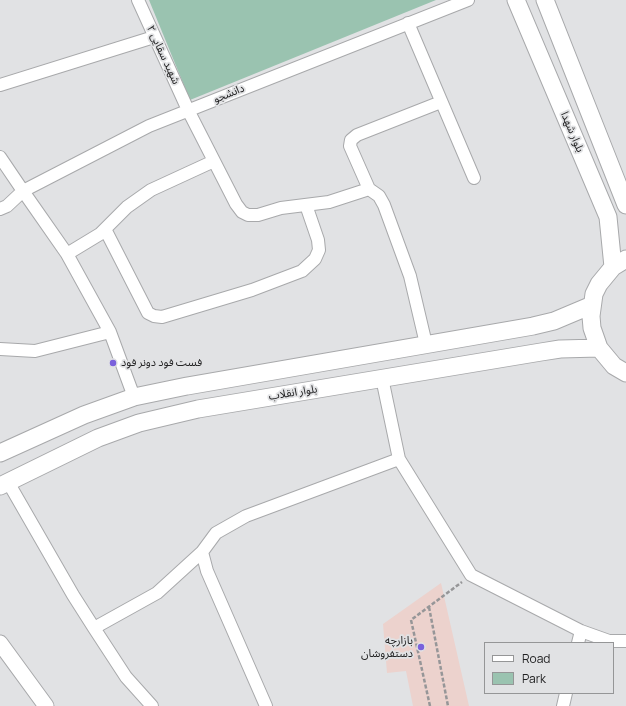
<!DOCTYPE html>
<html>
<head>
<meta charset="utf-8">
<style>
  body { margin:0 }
  #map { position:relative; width:626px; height:706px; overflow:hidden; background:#e1e2e4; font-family:Manrope,sans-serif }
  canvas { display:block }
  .legend { position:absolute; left:484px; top:642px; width:130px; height:52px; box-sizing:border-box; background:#e1e2e4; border:1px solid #959697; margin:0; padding:5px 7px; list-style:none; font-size:12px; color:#232324 }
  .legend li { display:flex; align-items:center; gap:8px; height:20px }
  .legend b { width:20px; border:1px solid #959697 }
</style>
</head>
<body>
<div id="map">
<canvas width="626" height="706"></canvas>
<ul class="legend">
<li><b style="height:5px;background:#fff"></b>Road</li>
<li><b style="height:11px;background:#9ac3b0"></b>Park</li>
</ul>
</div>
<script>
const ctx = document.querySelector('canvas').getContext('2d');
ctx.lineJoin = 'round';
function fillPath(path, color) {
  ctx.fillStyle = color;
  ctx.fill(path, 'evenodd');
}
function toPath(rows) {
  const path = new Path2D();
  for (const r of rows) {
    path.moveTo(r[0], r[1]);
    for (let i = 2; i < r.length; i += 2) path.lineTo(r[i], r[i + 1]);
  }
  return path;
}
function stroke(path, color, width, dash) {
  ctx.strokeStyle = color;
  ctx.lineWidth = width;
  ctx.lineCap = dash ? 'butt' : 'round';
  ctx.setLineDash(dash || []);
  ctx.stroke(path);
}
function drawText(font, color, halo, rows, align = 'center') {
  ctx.font = font + ' Manrope,"Noto Sans Arabic",sans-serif';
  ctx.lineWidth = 3.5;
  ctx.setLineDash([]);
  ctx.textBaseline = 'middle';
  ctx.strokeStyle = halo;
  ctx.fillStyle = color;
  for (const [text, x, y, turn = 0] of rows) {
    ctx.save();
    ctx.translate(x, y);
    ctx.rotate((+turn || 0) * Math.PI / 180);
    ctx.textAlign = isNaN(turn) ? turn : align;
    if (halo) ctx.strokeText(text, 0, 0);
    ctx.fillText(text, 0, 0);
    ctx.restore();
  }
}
const commercial = toPath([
  [441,583,469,706,413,706,406,671,387,673,383,624]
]);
const green = toPath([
  [149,0,436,0,190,100]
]);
const path = toPath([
  [429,607,448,706],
  [430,706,411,620,462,582]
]);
const minor = toPath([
  [138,0,188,110,236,204,242,212,248,215,258,215,281,208,329,202,369,189,379,196,384,205,410,276,426,344],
  [408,23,474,178],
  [0,85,154,37],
  [0,157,23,191,67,254,110,332,134,397],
  [369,189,350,146,351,140,357,135,441,102],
  [0,209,7,206,23,191,149,126,468,0],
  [105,229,148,313,154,316,162,317,252,290,302,271,315,259,319,250,318,240,306,205],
  [67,254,100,234,127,207,151,190,214,161],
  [0,349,35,351,110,332],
  [382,378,399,459,471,575,581,631,609,641,626,641],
  [8,482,73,595,94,628,126,677,152,706],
  [94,628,157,593,202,552],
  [578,643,581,631],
  [266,706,207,571,202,552,216,533,246,516,399,459],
  [563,706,566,693]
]);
const tertiary = toPath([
  [0,643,46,706]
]);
const secondary = toPath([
  [516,0,608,217,613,267],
  [545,0,626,205],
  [626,259,613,267,599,284,594,294,591,316,592,328,599,348,614,366,626,373],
  [0,453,84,415,134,397,187,386,533,326,554,321,592,305],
  [0,486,98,438,139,423,198,409,541,352,560,349,599,348]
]);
const markers = [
  [113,363,4,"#7a61dc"],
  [421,647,4,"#7a61dc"]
];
const streetNames = [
  ["شهید سقایی ۲",163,55,65],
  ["دانشجو",229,94,-22],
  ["بلوار شهدا",572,132,67],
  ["بلوار انقلاب",293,393,-9]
];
const poiNames = [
  ["فست فود دونر فود",121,363],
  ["بازارچه",413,641,"right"],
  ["دستفروشان",413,654,"right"]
];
fillPath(commercial, '#ecd2cd');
fillPath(green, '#9ac3b0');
stroke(minor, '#a8a9ab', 14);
stroke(tertiary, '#a8a9ab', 17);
stroke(secondary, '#a8a9ab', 19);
stroke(path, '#969698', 2.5, [4, 2]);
stroke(minor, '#fff', 12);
stroke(tertiary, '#fff', 15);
stroke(secondary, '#fff', 17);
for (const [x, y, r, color] of markers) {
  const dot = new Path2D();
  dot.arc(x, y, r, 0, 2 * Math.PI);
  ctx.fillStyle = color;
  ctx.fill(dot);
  stroke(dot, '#e1e2e4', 1.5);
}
drawText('11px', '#232324', '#e1e2e4', streetNames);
drawText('11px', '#232324', '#e1e2e4', poiNames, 'left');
</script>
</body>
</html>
